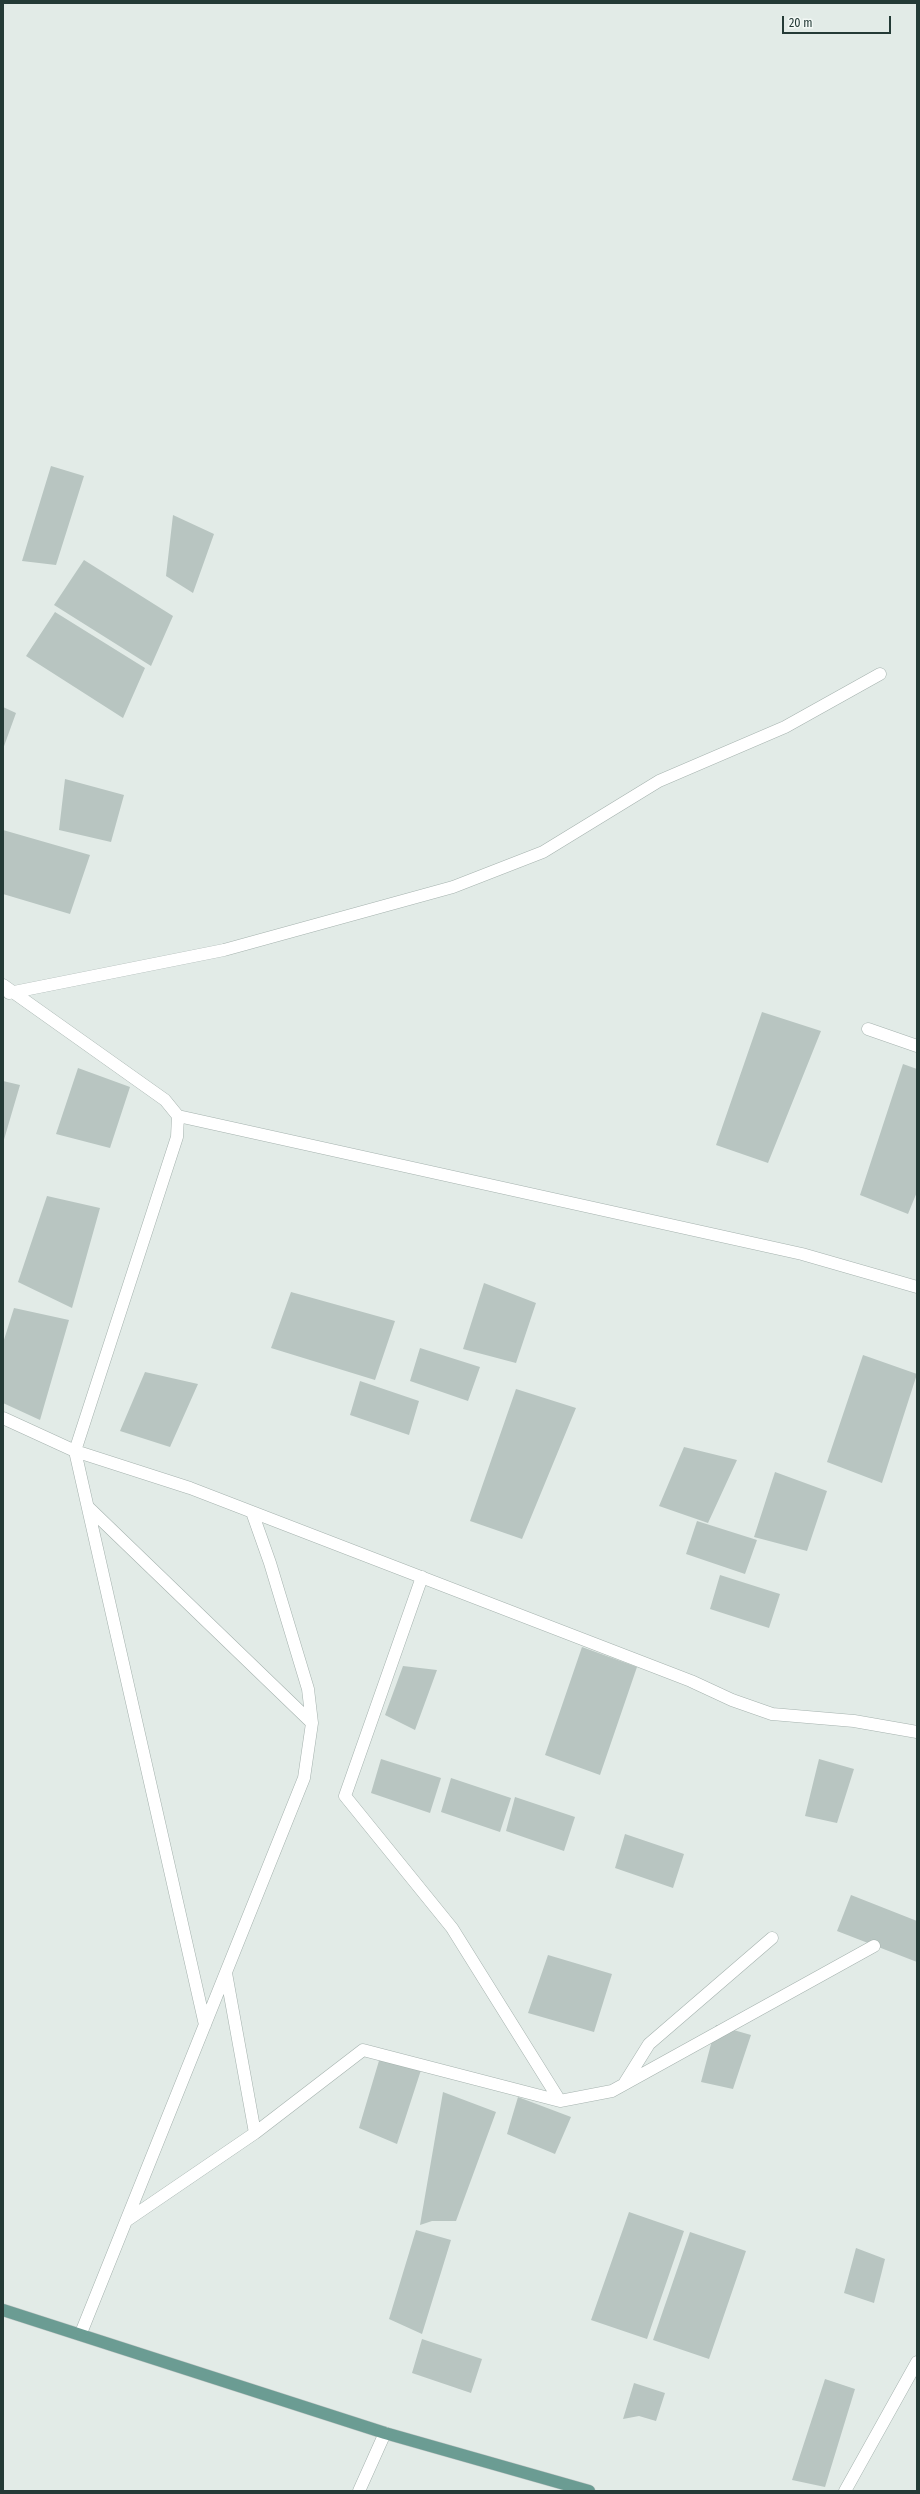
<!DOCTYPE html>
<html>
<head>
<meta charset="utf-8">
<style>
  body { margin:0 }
  #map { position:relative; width:920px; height:2494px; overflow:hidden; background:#e2ebe7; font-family:"Fira Sans Condensed",sans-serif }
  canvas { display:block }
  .frame { position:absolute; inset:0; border:4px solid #243a36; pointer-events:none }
  .scale { position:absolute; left:782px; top:16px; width:109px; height:18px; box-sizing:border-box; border:2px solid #243a36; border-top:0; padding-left:5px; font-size:12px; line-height:14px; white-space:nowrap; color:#243a36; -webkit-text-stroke:3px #f2f8f5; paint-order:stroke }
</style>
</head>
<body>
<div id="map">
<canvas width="920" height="2494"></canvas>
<div class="frame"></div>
<div class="scale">20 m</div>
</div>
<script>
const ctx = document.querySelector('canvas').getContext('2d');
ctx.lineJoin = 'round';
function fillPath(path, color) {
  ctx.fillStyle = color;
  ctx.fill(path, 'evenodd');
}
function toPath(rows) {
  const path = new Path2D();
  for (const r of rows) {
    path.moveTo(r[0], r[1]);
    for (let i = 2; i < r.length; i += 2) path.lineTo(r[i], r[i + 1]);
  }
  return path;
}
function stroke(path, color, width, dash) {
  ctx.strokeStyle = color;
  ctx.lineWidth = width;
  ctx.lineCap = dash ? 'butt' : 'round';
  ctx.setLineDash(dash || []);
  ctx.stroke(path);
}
const building = toPath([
  [51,466,84,476,56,565,22,561],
  [173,515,214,534,193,593,166,576],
  [84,560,173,616,151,666,54,605],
  [55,612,145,668,123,718,26,656],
  [3,707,16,713,3,749],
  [65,779,124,795,111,842,59,830],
  [3,830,90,855,70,914,3,894],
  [762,1012,821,1031,768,1163,716,1145],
  [903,1064,917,1069,917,1192,908,1214,860,1195],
  [78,1068,130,1087,110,1148,56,1134],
  [3,1081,20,1085,3,1143],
  [47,1196,100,1208,72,1308,18,1282],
  [484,1283,536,1303,516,1363,463,1349],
  [291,1292,395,1321,375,1380,271,1348],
  [14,1308,69,1320,40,1420,3,1403,3,1343],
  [420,1348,480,1367,468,1401,410,1381],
  [863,1355,917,1374,882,1483,827,1462],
  [145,1372,198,1384,170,1447,120,1431],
  [360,1381,419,1401,409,1435,350,1415],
  [516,1389,576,1408,522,1539,470,1521],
  [684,1447,737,1460,708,1523,659,1506],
  [775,1472,827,1491,807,1551,754,1537],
  [697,1521,757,1540,745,1574,686,1554],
  [720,1575,780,1594,769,1628,710,1609],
  [582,1647,637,1667,600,1775,545,1755],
  [403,1666,437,1670,415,1730,385,1715],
  [381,1759,441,1778,430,1813,371,1793],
  [819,1759,854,1769,837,1823,805,1816],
  [451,1778,511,1798,500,1832,441,1812],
  [515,1797,575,1817,564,1851,506,1831],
  [625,1834,684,1854,673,1888,615,1868],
  [851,1895,917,1921,917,1962,837,1931],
  [548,1955,612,1974,594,2032,528,2013],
  [716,2025,751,2035,733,2089,701,2082],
  [381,2054,421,2070,397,2144,359,2128],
  [443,2092,496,2112,456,2221,432,2221,420,2225],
  [518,2097,571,2117,555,2154,507,2134],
  [629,2212,684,2231,647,2339,591,2320],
  [416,2230,451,2240,422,2334,389,2319],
  [690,2232,746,2251,709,2359,653,2340],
  [856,2248,885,2259,874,2303,844,2293],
  [422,2339,482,2359,471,2393,412,2373],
  [825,2379,855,2389,825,2487,792,2480],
  [634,2383,665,2393,656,2421,639,2416,623,2419]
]);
const minor = toPath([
  [3,985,165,1100,178,1116,177,1137,75,1451,205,2025],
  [9,993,224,950,453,887,543,852,659,781,785,727,880,674],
  [868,1029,917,1046],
  [178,1116,802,1254,917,1287],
  [3,1418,75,1451,190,1488,691,1681,732,1700,772,1714,854,1721,917,1732],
  [88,1507,312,1723],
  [624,2084,649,2044,772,1938],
  [560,2101,612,2091,874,1946],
  [255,2133,363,2050,560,2101,452,1928,345,1796,422,1577],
  [126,2221,255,2133,226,1973],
  [81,2333,304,1778,312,1723,308,1689,270,1563,252,1512],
  [359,2491,385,2433],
  [845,2491,917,2362]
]);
const major = toPath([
  [3,2310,385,2433,589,2491]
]);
fillPath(building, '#b8c5c1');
stroke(minor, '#a5b2ae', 13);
stroke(major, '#c2c8c7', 13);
stroke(minor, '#fff', 12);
stroke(major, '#6b9c93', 12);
</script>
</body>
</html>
